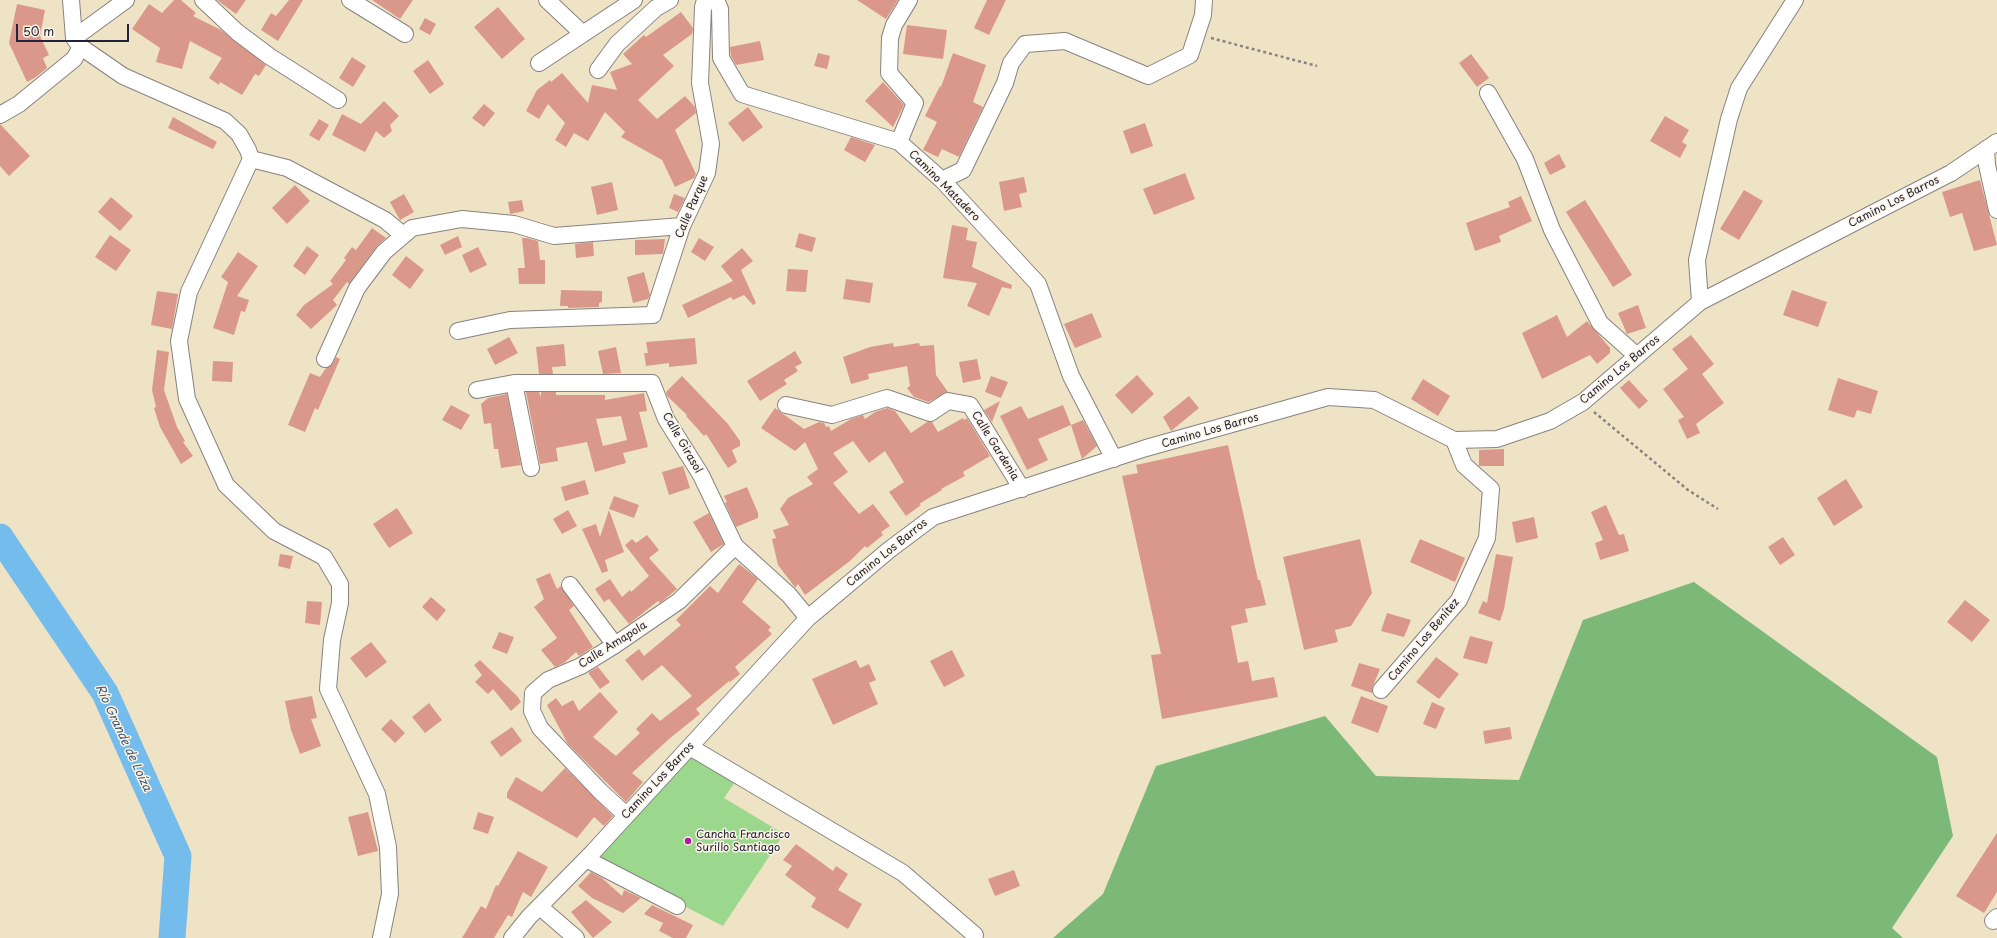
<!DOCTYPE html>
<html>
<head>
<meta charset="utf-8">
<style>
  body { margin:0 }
  #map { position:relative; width:1997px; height:938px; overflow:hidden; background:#efe3c5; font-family:"Playpen Sans",sans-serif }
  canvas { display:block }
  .scale { position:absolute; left:16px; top:24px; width:113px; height:18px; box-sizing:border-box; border:2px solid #22223b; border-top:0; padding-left:5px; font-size:12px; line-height:14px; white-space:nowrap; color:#22223b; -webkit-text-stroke:3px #fcf5e5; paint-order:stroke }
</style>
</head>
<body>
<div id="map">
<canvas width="1997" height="938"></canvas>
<div class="scale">50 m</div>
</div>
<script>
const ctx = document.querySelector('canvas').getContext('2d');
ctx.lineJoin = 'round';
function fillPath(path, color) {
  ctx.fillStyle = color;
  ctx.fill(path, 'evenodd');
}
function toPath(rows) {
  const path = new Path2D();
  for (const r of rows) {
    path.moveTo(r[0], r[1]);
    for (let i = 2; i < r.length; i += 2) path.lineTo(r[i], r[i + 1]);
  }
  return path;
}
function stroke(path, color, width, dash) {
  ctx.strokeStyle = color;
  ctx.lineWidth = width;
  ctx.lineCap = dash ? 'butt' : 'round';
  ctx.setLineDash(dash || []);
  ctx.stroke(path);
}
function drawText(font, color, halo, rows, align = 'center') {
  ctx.font = font + ' "Playpen Sans",sans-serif';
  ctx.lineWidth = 3;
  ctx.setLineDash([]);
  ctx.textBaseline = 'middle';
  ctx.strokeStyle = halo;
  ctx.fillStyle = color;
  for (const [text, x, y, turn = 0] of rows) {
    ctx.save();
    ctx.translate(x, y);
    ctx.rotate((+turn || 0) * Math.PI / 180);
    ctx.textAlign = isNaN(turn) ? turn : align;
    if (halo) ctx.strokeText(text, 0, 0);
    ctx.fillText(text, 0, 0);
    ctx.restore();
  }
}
const green = toPath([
  [691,758,697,760,735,782,724,798,784,834,723,926,595,860,687,760]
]);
const forest = toPath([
  [1694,582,1937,757,1953,836,1892,928,1903,938,1053,938,1103,894,1156,766,1325,716,1376,776,1519,780,1583,620]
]);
const river = toPath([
  [0,537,105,693,178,856,172,938]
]);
const building = toPath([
  [174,0,181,0,196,13,193,16,221,30,266,65,259,76,255,74,242,95,220,82,219,85,209,78,222,58,190,41,182,69,156,62,160,48,132,29,149,4,162,13],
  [217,0,246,0,236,14],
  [289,0,303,0,278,41,261,30,271,13,276,16],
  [372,0,413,0,400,19],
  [857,0,898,0,886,19],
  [987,0,1006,0,989,35,974,28],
  [17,4,45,10,40,36,49,55,43,58,47,68,36,77,27,82,9,43],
  [498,7,525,39,502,59,474,27],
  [681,12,693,28,692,34,663,55,674,66,638,100,657,119,685,96,695,107,696,113,675,130,696,174,694,178,675,187,662,160,621,137,625,132,605,112,588,141,574,133,566,147,555,140,565,123,548,104,539,119,526,111,537,90,550,80,551,82,562,73,588,103,592,85,617,90,610,72,632,64,623,54,644,35,646,37],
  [425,18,436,24,430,35,419,29],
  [907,25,947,30,943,59,903,54],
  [760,41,764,60,736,65,731,56,730,47],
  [818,53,830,56,827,69,814,66],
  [953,53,986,65,973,102,983,107,959,157,942,149,938,157,923,150,937,122,925,116,940,86,941,87],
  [1471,54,1489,78,1477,87,1459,63],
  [352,57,366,66,353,87,339,78],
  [428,60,444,84,430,94,413,71],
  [883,82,904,105,893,127,865,101],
  [384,101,399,116,390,125,392,131,384,138,376,131,365,152,332,135,342,114,361,124],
  [484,104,495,113,484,127,472,118],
  [748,107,763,127,743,142,728,123],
  [1665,116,1689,130,1682,142,1687,145,1680,158,1650,141],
  [173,117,217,142,213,149,168,128],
  [319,119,329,125,319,141,309,135],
  [1145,123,1153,146,1131,154,1123,131],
  [0,124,30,156,9,176,0,166],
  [851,137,875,145,865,162,844,150],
  [1559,154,1566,167,1550,175,1544,163],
  [1185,173,1195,199,1154,215,1143,189],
  [1024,177,1027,192,1019,194,1022,207,1004,211,999,182],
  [1980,180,1997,245,1974,251,1962,213,1950,217,1942,192],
  [612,182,618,210,597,215,591,187],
  [295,185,310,201,287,224,272,208],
  [1744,190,1763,201,1739,240,1720,229],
  [404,194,414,212,400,220,390,202],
  [674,194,685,198,678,212,669,208],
  [1521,196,1532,221,1499,236,1501,242,1475,251,1466,223,1510,207,1508,202],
  [111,197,133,216,120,231,98,212],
  [522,200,524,211,510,214,508,202],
  [1585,200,1632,275,1613,287,1566,212],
  [952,225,968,228,966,240,977,242,972,267,1012,285,1011,289,1002,287,989,316,967,306,977,283,943,278],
  [372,228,386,238,377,246,349,284,347,282,333,300,337,305,311,329,296,315,304,305,333,284,330,281,346,260,344,258,352,247,356,250],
  [799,233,816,238,812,252,795,247],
  [110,235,131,250,116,271,95,257],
  [458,236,462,247,445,255,440,245],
  [522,238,527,238,538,241,540,260,545,260,545,284,519,284,518,268,525,268],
  [699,238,714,247,705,261,691,252],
  [665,239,663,254,635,255,635,240],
  [593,242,594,256,576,258,575,244],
  [307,246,319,255,305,275,293,266],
  [478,247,487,265,470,273,462,255],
  [742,248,753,261,741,270,756,303,753,305,744,295,733,300,731,297,688,318,682,305,733,281,721,266],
  [238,252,258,266,237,296,249,300,245,312,241,311,234,335,213,328,228,282,221,277],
  [406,256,424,270,410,289,392,275],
  [788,269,808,270,806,292,786,291],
  [644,272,650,295,648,299,633,303,627,277],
  [846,279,873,283,870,303,843,299],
  [561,290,602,291,602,302,599,303,599,307,568,308,568,306,560,306],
  [1792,290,1827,302,1818,327,1783,315],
  [157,291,178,294,172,329,151,325],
  [1638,305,1646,328,1627,334,1618,313],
  [1092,313,1102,337,1075,348,1064,324],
  [1557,315,1567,337,1587,321,1610,348,1610,353,1597,364,1590,355,1542,379,1522,333],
  [1691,335,1714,364,1702,374,1724,403,1696,424,1700,433,1687,439,1678,420,1684,417,1663,389,1688,369,1672,349],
  [509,337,518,353,495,365,487,349],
  [695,338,697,364,669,367,669,363,646,366,644,353,648,353,646,342],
  [893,343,894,347,919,343,920,346,934,345,936,375,948,392,929,402,914,397,907,388,910,386,907,366,868,374,869,379,851,384,843,357,870,347],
  [564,344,566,366,552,367,553,374,539,374,536,347],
  [616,347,621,373,603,374,598,351],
  [157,350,169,352,164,390,177,427,185,441,183,442,193,456,181,464,160,427,154,408,156,407,152,390],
  [795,351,802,363,795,367,798,371,784,380,787,384,760,401,747,381],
  [336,357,340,359,318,410,315,408,305,432,288,425,310,373,320,377,326,368,333,363],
  [977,359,981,379,963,383,959,362],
  [213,361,233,362,232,382,212,381],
  [1137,375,1154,394,1132,414,1115,395],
  [682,376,728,424,740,441,740,446,732,450,737,462,728,468,706,434,704,436,686,416,687,415,667,396,666,392],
  [991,376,1008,382,1001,398,985,392],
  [1838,378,1878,391,1871,414,1857,410,1854,418,1828,410],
  [1423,379,1450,396,1438,416,1411,399],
  [1629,380,1648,401,1639,409,1620,388],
  [526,392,539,392,541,397,541,392,556,392,556,395,605,395,605,400,644,393,647,411,639,412,648,447,623,453,626,463,595,472,587,442,556,448,558,461,540,464],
  [621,416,627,440,603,446,596,419],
  [507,394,521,465,501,468,498,449,494,449,491,423,484,424,481,404,488,398],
  [1189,396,1199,408,1171,431,1163,417],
  [1000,401,992,422,984,410],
  [451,405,470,415,461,430,442,420],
  [1063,405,1071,425,1038,439,1048,460,1027,470,1000,416,1021,406,1028,419],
  [775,408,804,429,819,422,824,423,826,427,829,426,831,431,851,419,863,415,865,419,875,412,887,408,895,411,911,433,927,422,932,422,938,432,963,418,964,420,967,418,990,456,963,472,965,476,941,489,942,490,919,504,921,505,906,516,889,492,904,482,885,451,869,463,853,441,833,453,848,472,833,483,859,514,873,504,890,526,881,532,883,535,867,548,865,546,850,561,805,595,798,584,795,588,794,586,778,565,772,539,776,538,773,530,789,525,780,509,788,498,813,484,807,477,818,469,805,442,795,451,761,428],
  [1083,420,1097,446,1082,459,1071,425],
  [1228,445,1258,580,1260,580,1266,605,1245,609,1248,622,1231,626,1238,663,1248,661,1252,681,1274,677,1278,697,1162,719,1151,655,1161,654,1122,476,1138,473,1136,465],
  [1504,449,1504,466,1479,466,1479,450],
  [683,466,690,488,669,495,662,472],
  [1846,479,1863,507,1834,526,1817,498],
  [585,480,589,494,565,501,561,487],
  [747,487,758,513,758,518,736,527,725,503,727,502,724,496],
  [614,496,639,505,634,518,609,509],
  [1606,505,1619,535,1624,534,1629,551,1600,560,1595,543,1603,540,1591,512],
  [397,508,413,533,389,548,373,524],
  [568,510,577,526,562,534,553,519],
  [609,510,624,552,605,560,608,571,602,573,582,529,596,524,600,537],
  [709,513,724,544,711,552,693,522],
  [1534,517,1538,538,1516,543,1512,522],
  [647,535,659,550,649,558,677,589,660,603,658,601,629,624,609,599,604,602,595,589,610,579,622,597,630,590,631,592,649,576,625,545,632,539,636,543],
  [1783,537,1795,555,1780,565,1768,547],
  [1360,539,1372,593,1351,626,1335,630,1338,642,1304,650,1283,557],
  [1420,539,1465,558,1455,582,1410,562],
  [280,554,293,556,290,569,278,566],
  [1496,554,1513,557,1504,609,1500,621,1478,613,1483,601,1487,603],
  [739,564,758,579,742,602,771,627,768,630,772,634,735,667,740,674,730,682,729,681,696,709,700,714,669,739,632,773,643,782,626,802,568,744,547,705,556,698,562,706,573,700,579,711,600,692,618,712,593,737,616,756,640,733,636,729,652,713,660,721,692,696,662,665,642,681,625,660,639,649,644,656,681,625,676,620,710,586,718,593],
  [550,573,557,589,561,586,574,606,569,610,593,647,579,656,576,652,564,663,555,667,541,650,557,638,534,607,544,599,536,579],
  [431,597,446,610,437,621,422,607],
  [1965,600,1990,620,1972,642,1947,622],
  [307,601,322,602,320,625,305,623],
  [1387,613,1411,620,1404,637,1381,631],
  [499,632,514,637,507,654,492,648],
  [1470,636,1493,642,1487,664,1463,658],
  [371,642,387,662,366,678,350,658],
  [952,650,965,676,944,687,930,661],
  [1436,657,1459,674,1439,699,1416,682],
  [480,660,518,697,521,702,511,711,493,689,488,694,475,682,482,675,474,665],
  [856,660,860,668,869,664,876,680,869,683,878,704,833,725,812,679],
  [1359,663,1380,669,1372,688,1372,693,1351,686],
  [598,667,610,682,600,689,589,674,589,672],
  [312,696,317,718,311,719,321,746,300,754,291,730,285,701],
  [1361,696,1388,706,1378,733,1351,723],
  [1432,702,1445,708,1436,729,1423,724],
  [429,703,442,720,425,733,412,717],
  [391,719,405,733,395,743,381,729],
  [512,727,522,741,501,757,490,742],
  [1510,727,1512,739,1485,744,1483,731],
  [565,768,613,816,604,826,594,817,577,838,507,798,507,793,516,777,542,792],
  [368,812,378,851,358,856,348,817],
  [478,812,494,817,488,834,473,829],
  [1997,833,1997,892,1984,913,1956,896],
  [796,844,833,871,836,866,848,874,838,890,862,904,848,929,811,907,816,898,785,875,792,866,783,860],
  [518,851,548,867,531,897,523,892,512,917,508,915,494,938,462,938,481,906,486,909,496,885,498,886],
  [1014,870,1020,886,995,896,988,879],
  [591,872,602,878,622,896,624,890,641,898,623,913,592,898,578,886],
  [586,900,612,922,593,938,571,912],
  [652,905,693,925,686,938,673,938,659,931,663,923,644,914]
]);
const path = toPath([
  [1211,38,1317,66],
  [1594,412,1688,490,1718,509]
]);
const minor = toPath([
  [71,0,74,38,81,47,123,76,225,121,239,134,248,150,251,159,189,292,179,341,187,399,226,485,274,531,324,557,340,584,340,603,332,640,328,689,377,794,388,847,390,894,381,938],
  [203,0,237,32,269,56,338,100],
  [350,0,405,34],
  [547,0,583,34],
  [716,0,720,9,721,58,742,94,899,142,942,180,1038,284,1071,376,1114,459],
  [74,38,126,0],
  [539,63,634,0],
  [598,70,617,44,656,8,670,0],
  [1488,93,1525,159,1552,230,1600,323,1637,356],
  [0,115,19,104,74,59,81,47],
  [899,142,915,103,889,73,890,38,894,25,909,0],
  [1986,149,1987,165,1997,210],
  [251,159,287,168,385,220,403,235],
  [942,180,963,170,1005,83,1011,63,1025,44,1065,41,1148,76,1190,55,1203,15,1204,0],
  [1700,302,1697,260,1729,119,1739,88,1795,0],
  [458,331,510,320,653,315,682,226,707,173,711,144,700,83,703,7,705,0],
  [325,359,357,288,384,252,412,228,462,219,514,224,554,236,682,226],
  [514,383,531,468],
  [477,390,514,383,652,383,666,419,701,475,735,546,789,595,808,618],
  [786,405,832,415,887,398,930,413,948,401,970,405,1022,489],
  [570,585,615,645],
  [1381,690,1459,600,1487,538,1491,489,1464,465,1454,440],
  [690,747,903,873,975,935],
  [626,815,600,791,540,728,532,711,533,693,548,680,581,666,615,645,679,601,735,546],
  [586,859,677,906],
  [540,907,576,938],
  [1993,921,1997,917],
  [512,938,529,917,593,852,808,618,889,550,933,517,1146,448,1328,397,1374,400,1454,440,1497,439,1550,421,1583,402,1700,302,1951,173,1997,142]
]);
const markers = [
  [688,841,4,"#b5179e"]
];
const streetNames = [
  ["Camino Matadero",944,186,45],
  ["Camino Los Barros",1894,202,-27],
  ["Calle Parque",692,207,-67],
  ["Camino Los Barros",1620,370,-40],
  ["Camino Los Barros",1210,431,-16],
  ["Calle Girasol",682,443,60],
  ["Calle Gardenia",995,446,58],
  ["Camino Los Barros",887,553,-39],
  ["Camino Los Benítez",1424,640,-50],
  ["Calle Amapola",613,645,-32],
  ["Camino Los Barros",658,781,-47]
];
const poiNames = [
  ["Cancha Francisco",696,835],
  ["Surillo Santiago",696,848]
];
const waterNames = [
  ["Río Grande de Loíza",123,738,65]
];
fillPath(green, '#9bd78c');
fillPath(forest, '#7cb878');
stroke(river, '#73bceb', 27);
fillPath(building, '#da988b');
stroke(minor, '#888280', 18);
stroke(path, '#888280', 2.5, [3, 3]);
stroke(minor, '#fff', 16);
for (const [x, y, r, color] of markers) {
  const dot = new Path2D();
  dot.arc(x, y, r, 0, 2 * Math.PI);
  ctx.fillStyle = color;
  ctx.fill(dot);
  stroke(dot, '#fcf5e5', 1.5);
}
drawText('11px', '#22223b', '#fcf5e5', streetNames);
drawText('11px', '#22223b', '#fcf5e5', poiNames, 'left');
drawText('italic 12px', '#3e5879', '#fcf5e5', waterNames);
</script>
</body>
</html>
